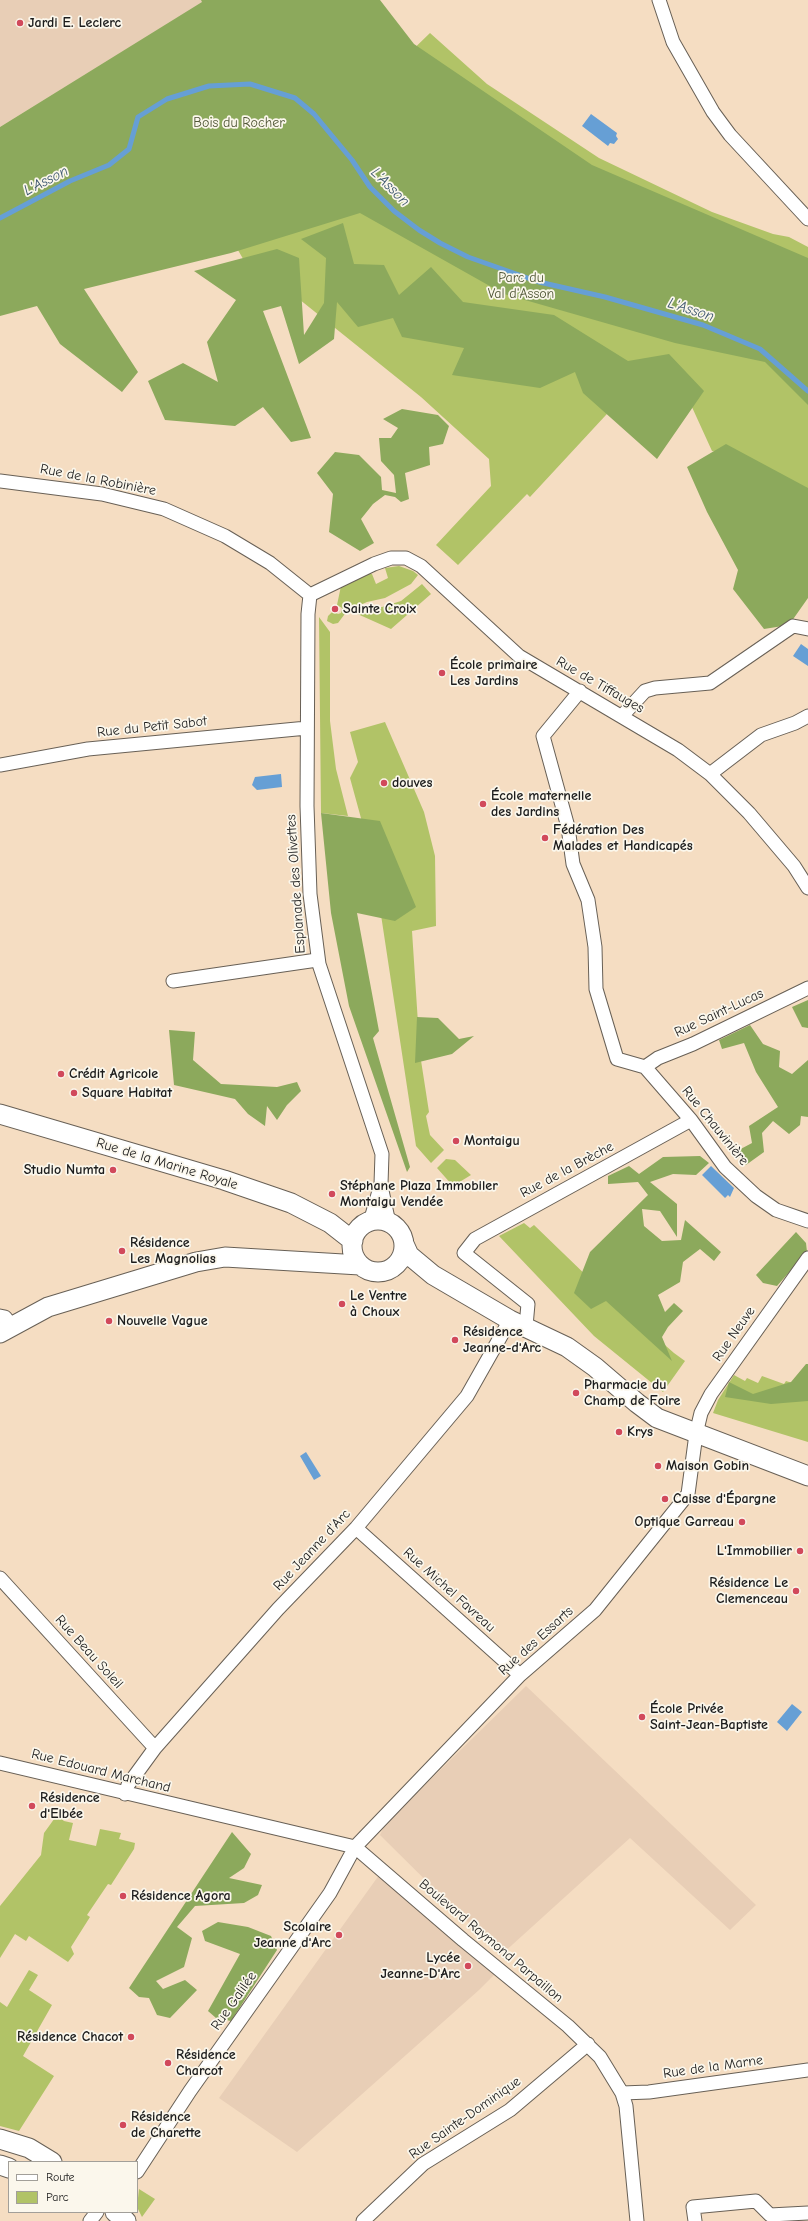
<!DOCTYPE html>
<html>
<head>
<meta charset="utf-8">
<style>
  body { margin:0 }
  #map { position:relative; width:808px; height:2221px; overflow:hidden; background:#f5ddc2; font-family:"Comic Neue",sans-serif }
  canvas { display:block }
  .legend { position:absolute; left:8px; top:2161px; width:130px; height:52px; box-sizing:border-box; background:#fbf7ec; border:1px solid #a29f99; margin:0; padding:5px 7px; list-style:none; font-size:12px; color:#1c1c1c }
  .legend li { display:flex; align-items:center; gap:8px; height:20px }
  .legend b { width:20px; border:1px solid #a29f99 }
</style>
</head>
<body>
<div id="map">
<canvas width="808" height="2221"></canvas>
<ul class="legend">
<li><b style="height:5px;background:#fff"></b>Route</li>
<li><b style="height:11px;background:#b1c367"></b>Parc</li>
</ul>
</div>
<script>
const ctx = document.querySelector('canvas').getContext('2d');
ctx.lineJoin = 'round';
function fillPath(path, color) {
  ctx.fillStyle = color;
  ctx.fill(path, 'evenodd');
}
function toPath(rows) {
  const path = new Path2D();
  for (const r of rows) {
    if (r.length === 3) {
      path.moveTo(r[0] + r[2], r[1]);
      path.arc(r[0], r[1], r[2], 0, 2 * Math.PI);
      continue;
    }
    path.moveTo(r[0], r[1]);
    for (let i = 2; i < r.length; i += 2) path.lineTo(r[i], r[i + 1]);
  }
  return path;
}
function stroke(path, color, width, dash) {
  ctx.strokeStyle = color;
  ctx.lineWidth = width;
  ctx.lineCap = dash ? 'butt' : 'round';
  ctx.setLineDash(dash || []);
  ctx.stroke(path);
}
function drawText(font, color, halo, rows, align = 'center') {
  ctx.font = font + ' "Comic Neue",sans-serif';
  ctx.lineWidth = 3.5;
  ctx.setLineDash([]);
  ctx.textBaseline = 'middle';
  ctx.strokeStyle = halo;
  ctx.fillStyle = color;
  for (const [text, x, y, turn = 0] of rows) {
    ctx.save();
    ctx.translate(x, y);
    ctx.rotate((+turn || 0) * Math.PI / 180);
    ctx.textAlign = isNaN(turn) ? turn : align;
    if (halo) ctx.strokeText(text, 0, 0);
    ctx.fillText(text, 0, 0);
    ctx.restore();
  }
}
const built = toPath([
  [0,0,201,0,203,2,0,127],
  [526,1686,756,1905,730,1930,630,1838,501,1955,380,1835,385,1824],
  [382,1871,499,1970,479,1990,297,2152,219,2098]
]);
const green = toPath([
  [430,33,487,84,599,158,712,212,773,234,789,237,808,247,808,508,748,458,712,451,681,383,618,402,530,497,527,494,458,565,436,545,491,486,489,459,421,397,279,283,263,293,221,221,398,64],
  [399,566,413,571,418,575,411,584,385,598,367,602,347,611,338,623,333,624,327,621,328,616,333,611,338,614,341,613,342,608,337,605,341,586,367,573,372,574,376,584,388,578,385,568],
  [422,584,431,594,391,629,353,612,366,607,382,607,401,601],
  [319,617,330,632,330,721,336,769,348,816,321,813],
  [385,722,424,812,435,856,436,926,412,931,420,1054,429,1112,426,1116,430,1135,444,1150,431,1163,416,1146,373,862,350,778,358,762,350,732],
  [446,1159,455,1160,471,1175,453,1186,437,1168],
  [524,1223,530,1228,534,1225,593,1282,674,1353,685,1361,663,1392,594,1336,499,1236],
  [734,1375,745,1381,747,1378,758,1383,762,1376,784,1384,786,1381,808,1388,808,1442,713,1413,718,1400],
  [57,1815,64,1821,73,1823,69,1840,96,1846,100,1829,121,1833,119,1839,135,1843,134,1849,111,1885,108,1884,87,1915,90,1917,71,1947,74,1954,68,1962,29,1936,26,1941,15,1934,0,1958,0,1906,41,1855,44,1833],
  [29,1970,38,1975,29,1990,52,2005,23,2056,54,2076,19,2131,0,2126,0,2002,7,2007],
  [139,2189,155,2199,142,2217,137,2207]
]);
const forest = toPath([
  [201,0,380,0,414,44,592,165,808,258,808,405,765,362,675,343,504,294,360,213,231,253,84,289,138,372,122,392,60,344,37,306,0,316,0,127,202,2],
  [343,223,354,264,384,265,399,295,431,267,463,302,554,315,628,361,669,354,704,391,657,459,583,393,575,372,540,388,452,375,464,348,402,337,393,318,358,327,337,302,334,339,299,364,281,306,263,311,311,438,291,442,263,407,235,426,165,420,148,381,183,363,218,382,207,342,236,300,194,271,277,249,299,258,304,335,324,303,326,258,301,239],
  [402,409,438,415,449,426,443,444,429,447,430,465,405,473,409,499,401,502,395,497,385,495,373,504,361,519,374,543,360,551,329,532,333,494,317,473,335,452,359,455,381,477,382,490,396,493,394,475,381,461,379,438,391,438,398,428,383,419],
  [726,444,808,488,808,598,789,625,764,629,733,589,738,570,707,512,687,467],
  [321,813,380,821,416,907,395,921,357,913,379,1031,373,1038,410,1167,407,1172,349,1006,331,913],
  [808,1000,808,1028,802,1027,792,1007],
  [417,1017,438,1018,459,1039,474,1036,452,1054,415,1063],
  [750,1025,763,1044,780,1051,779,1067,792,1074,808,1060,808,1117,801,1116,800,1125,789,1134,773,1121,762,1133,764,1152,746,1165,735,1152,752,1143,749,1126,778,1107,756,1072,744,1043,722,1049,719,1040],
  [169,1030,195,1032,193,1060,221,1084,277,1087,297,1082,301,1091,287,1105,277,1120,267,1106,265,1126,248,1114,235,1099,174,1085],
  [700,1156,709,1163,696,1175,673,1174,650,1182,677,1204,677,1237,660,1211,642,1209,644,1226,662,1241,681,1240,685,1220,721,1252,714,1261,700,1249,683,1262,680,1282,658,1295,665,1312,674,1303,683,1311,668,1327,662,1337,672,1361,606,1301,591,1309,574,1293,590,1252,648,1195,638,1182,608,1184,608,1176,629,1166,639,1174,663,1157],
  [796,1232,806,1243,807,1252,777,1286,763,1283,756,1275],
  [806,1364,808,1364,808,1401,771,1404,725,1397,729,1382,753,1394,791,1382],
  [232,1832,251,1854,244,1868,229,1878,262,1885,258,1895,244,1903,195,1906,177,1927,192,1938,184,1967,156,1981,163,1989,185,1980,197,1990,170,2018,157,2015,149,1998,139,1997,129,1988],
  [218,1922,248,1927,271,1936,277,1950,231,2021,216,2018,208,2011,240,1954,205,1941,202,1931]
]);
const water = toPath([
  [591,114,617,133,616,136,618,139,614,144,610,143,608,146,582,126],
  [801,644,808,649,808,666,793,656],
  [281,774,282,787,257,790,252,785,255,777],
  [711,1166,734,1188,730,1197,728,1195,725,1198,702,1175],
  [306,1452,321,1476,314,1480,300,1456],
  [792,1704,802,1712,787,1731,777,1722]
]);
const stream = toPath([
  [0,218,70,181,109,165,129,149,138,117,167,99,209,86,250,84,295,98,314,114,352,160,370,187,394,211,419,230,440,243,468,257,539,282,605,297,703,325,760,349,808,391]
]);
const minor = toPath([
  [659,0,673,42,713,112,730,135,808,219],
  [0,481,102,494,164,509,225,536,270,563,310,595],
  [310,595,308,614,307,806,310,894,319,964,382,1154,381,1184,370,1222],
  [310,595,374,564,391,558,406,558,421,566,519,656,678,750,710,774,749,813,794,866,808,888],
  [580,691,543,736,568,827,573,864,588,900,595,947,596,989,617,1059,645,1067],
  [622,716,645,691,655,688,710,683,793,626,808,629],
  [0,765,88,749,307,728],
  [710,774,761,735,795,723,808,716],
  [173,981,317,960],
  [645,1067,691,1120,725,1167,756,1196,776,1210,808,1221],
  [645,1067,658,1058,693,1044,808,988],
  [381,1186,389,1223],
  [0,1316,5,1317,12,1326],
  [526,1326,528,1304,464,1253,475,1239,691,1120],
  [356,1528,520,1675],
  [0,1578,155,1748],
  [0,1763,355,1847,463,1940,568,2026,600,2057,622,2093,626,2106,637,2221],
  [125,1794,128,1785,155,1748,278,1609,356,1528,467,1396,510,1320],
  [622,2093,649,2092,808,2070],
  [137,2172,190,2091,330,1893,355,1847,520,1675,595,1610,688,1494,696,1434,701,1413,711,1394,808,1258],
  [90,2221,97,2212],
  [363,2221,423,2164,510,2110,588,2044],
  [695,2221,693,2207,756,2201,770,2215,808,2213]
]);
const secondary = toPath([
  [0,1114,224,1180,291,1203,330,1223,353,1241],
  [378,1246,26],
  [404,1244,409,1255,433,1275,510,1320,567,1347,595,1367,637,1403,657,1418,808,1476],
  [0,1333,48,1307,196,1262,225,1257,360,1265],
  [0,2139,29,2148,52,2162],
  [0,2165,9,2168],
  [115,2212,126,2221]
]);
const markers = [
  [20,23,4,"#d1495b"],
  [335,609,4,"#d1495b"],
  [442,673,4,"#d1495b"],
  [384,783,4,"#d1495b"],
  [483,804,4,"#d1495b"],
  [545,838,4,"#d1495b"],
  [61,1074,4,"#d1495b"],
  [74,1093,4,"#d1495b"],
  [456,1141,4,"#d1495b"],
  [113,1170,4,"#d1495b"],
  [332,1194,4,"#d1495b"],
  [122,1251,4,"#d1495b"],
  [342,1304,4,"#d1495b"],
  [109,1321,4,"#d1495b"],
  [455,1340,4,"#d1495b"],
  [576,1393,4,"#d1495b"],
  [619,1432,4,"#d1495b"],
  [658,1466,4,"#d1495b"],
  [665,1499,4,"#d1495b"],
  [742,1522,4,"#d1495b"],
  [800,1551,4,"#d1495b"],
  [796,1591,4,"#d1495b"],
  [642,1717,4,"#d1495b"],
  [32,1806,4,"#d1495b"],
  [123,1896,4,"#d1495b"],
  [339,1935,4,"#d1495b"],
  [468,1966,4,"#d1495b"],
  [131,2037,4,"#d1495b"],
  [168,2063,4,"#d1495b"],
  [123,2125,4,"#d1495b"]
];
const poiNames = [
  ["Jardi E. Leclerc",28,23],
  ["Sainte Croix",343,609],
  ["École primaire",450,665],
  ["Les Jardins",450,681],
  ["douves",392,783],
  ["École maternelle",491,796],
  ["des Jardins",491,812],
  ["Fédération Des",553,830],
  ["Malades et Handicapés",553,846],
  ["Crédit Agricole",69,1074],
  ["Square Habitat",82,1093],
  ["Montaigu",464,1141],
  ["Studio Numta",105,1170,"right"],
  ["Stéphane Plaza Immobiler",340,1186],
  ["Montaigu Vendée",340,1202],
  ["Résidence",130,1243],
  ["Les Magnolias",130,1259],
  ["Le Ventre",350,1296],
  ["à Choux",350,1312],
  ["Nouvelle Vague",117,1321],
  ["Résidence",463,1332],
  ["Jeanne-d'Arc",463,1348],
  ["Pharmacie du",584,1385],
  ["Champ de Foire",584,1401],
  ["Krys",627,1432],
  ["Maison Gobin",666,1466],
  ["Caisse d'Épargne",673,1499],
  ["Optique Garreau",734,1522,"right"],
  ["L'Immobilier",792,1551,"right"],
  ["Résidence Le",788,1583,"right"],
  ["Clemenceau",788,1599,"right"],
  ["École Privée",650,1709],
  ["Saint-Jean-Baptiste",650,1725],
  ["Résidence",40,1798],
  ["d'Elbée",40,1814],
  ["Résidence Agora",131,1896],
  ["Scolaire",331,1927,"right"],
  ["Jeanne d'Arc",331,1943,"right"],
  ["Lycée",460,1958,"right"],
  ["Jeanne-D'Arc",460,1974,"right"],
  ["Résidence Chacot",123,2037,"right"],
  ["Résidence",176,2055],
  ["Charcot",176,2071],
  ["Résidence",131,2117],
  ["de Charette",131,2133]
];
const parkNames = [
  ["Bois du Rocher",239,123],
  ["Parc du",521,278],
  ["Val d'Asson",521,294]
];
const streetNames = [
  ["Rue de la Robinière",98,480,11],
  ["Rue de Tiffauges",600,685,30],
  ["Rue du Petit Sabot",152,727,-6],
  ["Esplanade des Olivettes",296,884,-94],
  ["Rue Saint-Lucas",719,1013,-25],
  ["Rue Chauvinière",715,1126,51],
  ["Rue de la Marine Royale",167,1164,17],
  ["Rue de la Brèche",567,1170,-28],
  ["Rue Neuve",734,1334,-55],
  ["Rue Jeanne d'Arc",312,1550,-47],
  ["Rue Michel Favreau",449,1590,42],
  ["Rue des Essarts",536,1641,-42],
  ["Rue Beau Soleil",89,1652,48],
  ["Rue Edouard Marchand",101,1771,14],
  ["Boulevard Raymond Parpaillon",491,1941,40],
  ["Rue Galilée",234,2001,-55],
  ["Rue de la Marne",713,2067,-8],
  ["Rue Sainte-Dominique",465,2118,-35]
];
const waterNames = [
  ["L'Asson",46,181,-27],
  ["L'Asson",390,187,45],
  ["L'Asson",691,310,18]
];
fillPath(built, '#e8ceb6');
fillPath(green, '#b1c367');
fillPath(forest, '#8ca95c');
fillPath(water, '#669fd5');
stroke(stream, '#669fd5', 5);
stroke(minor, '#686056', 15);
stroke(secondary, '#686056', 21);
stroke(minor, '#fff', 13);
stroke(secondary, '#fff', 19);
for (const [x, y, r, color] of markers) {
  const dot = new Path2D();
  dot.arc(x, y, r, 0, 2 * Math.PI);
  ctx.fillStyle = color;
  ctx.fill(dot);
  stroke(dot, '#fbf7ec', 1.5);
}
drawText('bold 14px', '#1c1c1c', '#fbf7ec', poiNames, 'left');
drawText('14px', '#505636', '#fbf7ec', parkNames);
drawText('14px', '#1c1c1c', '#fbf7ec', streetNames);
drawText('italic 15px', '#3d576f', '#fbf7ec', waterNames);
</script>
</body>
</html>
